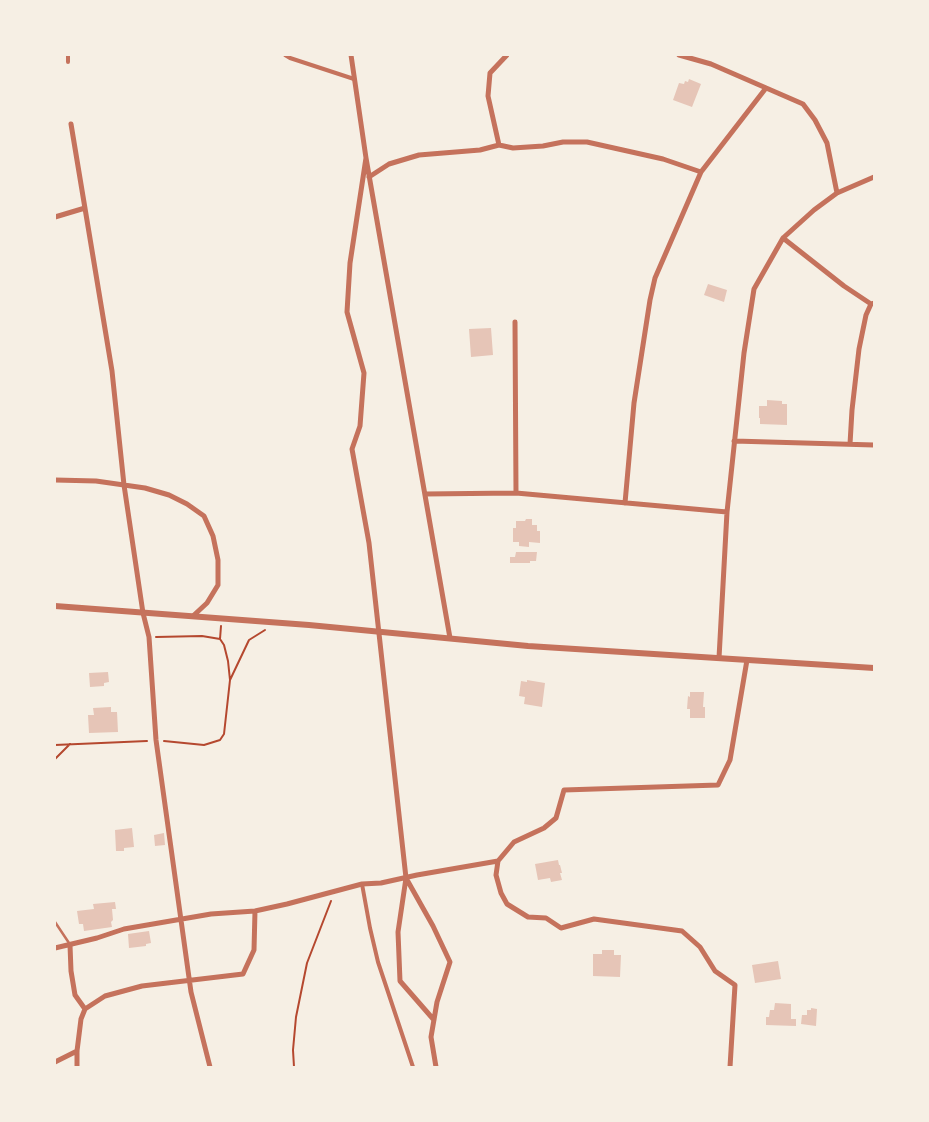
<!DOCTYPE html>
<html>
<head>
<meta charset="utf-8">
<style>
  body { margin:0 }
  #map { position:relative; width:929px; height:1122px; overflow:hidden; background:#f6efe4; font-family:Helvetica,sans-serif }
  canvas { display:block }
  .frame { position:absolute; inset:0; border:56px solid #f6efe4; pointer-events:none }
</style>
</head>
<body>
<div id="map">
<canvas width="929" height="1122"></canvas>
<div class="frame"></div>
</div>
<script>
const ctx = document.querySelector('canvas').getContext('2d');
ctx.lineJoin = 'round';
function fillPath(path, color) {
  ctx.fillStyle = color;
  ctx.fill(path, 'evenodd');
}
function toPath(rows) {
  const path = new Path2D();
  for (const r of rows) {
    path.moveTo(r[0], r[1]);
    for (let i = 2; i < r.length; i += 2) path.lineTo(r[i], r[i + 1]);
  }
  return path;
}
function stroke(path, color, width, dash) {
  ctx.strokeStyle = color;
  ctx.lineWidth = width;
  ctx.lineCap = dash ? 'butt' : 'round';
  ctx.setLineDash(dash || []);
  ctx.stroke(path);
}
const building = toPath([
  [689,79,701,84,692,107,673,100,679,83,684,84,685,81,688,82],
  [708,284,727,290,724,302,704,295],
  [491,328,493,355,471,357,469,329],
  [767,400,782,401,782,404,787,404,787,425,760,424,760,418,759,418,759,406,767,406],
  [526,519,532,519,532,525,537,525,537,531,540,531,540,543,529,542,529,547,519,546,519,542,513,542,513,528,516,528,516,521,525,521],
  [516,552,537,552,536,561,530,561,530,563,510,563,510,557,515,557],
  [108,672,109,682,104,683,104,686,90,687,89,673],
  [527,680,545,683,542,707,524,704,525,697,519,696,521,681,527,682],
  [690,692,704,692,703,707,705,707,705,718,690,718,690,709,687,709,688,696,690,697],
  [111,707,111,712,117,712,118,732,89,733,88,715,94,715,93,708],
  [132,828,134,847,124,848,124,851,116,851,115,830],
  [164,833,165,845,155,846,154,835],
  [558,860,559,865,560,865,562,873,560,873,562,880,551,882,550,878,538,880,535,864],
  [115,902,116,909,112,909,113,920,111,922,112,927,84,931,83,924,79,924,77,911,94,909,93,904],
  [149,931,151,943,146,944,146,946,129,948,128,934],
  [602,950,614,950,614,955,621,955,620,977,593,976,593,954,602,954],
  [778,961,781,979,755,983,752,965],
  [775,1003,791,1004,791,1019,796,1019,796,1026,766,1025,766,1017,769,1017,770,1010,774,1010],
  [811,1008,817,1009,816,1026,801,1024,802,1015,807,1015,807,1010,811,1010]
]);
const path = toPath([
  [156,637,202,636,220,639,224,645,228,661,230,680,224,734,220,740,204,745,164,741],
  [220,639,221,626],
  [230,680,249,640,265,630],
  [55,745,147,741],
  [55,759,70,744],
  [294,1067,293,1050,296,1017,307,963,331,901]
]);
const service = toPath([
  [55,922,69,943]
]);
const pedestrian = toPath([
  [285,55,290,58,354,79],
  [68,62,68,55],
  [362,884,370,928,378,962,413,1067]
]);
const minor = toPath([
  [351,55,366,158,450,638],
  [679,55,711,64,803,104,815,120,827,143,837,193],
  [71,124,112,371,124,485,143,613,149,637,156,740,191,992,210,1067],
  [499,145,488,96,490,73,507,55],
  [366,158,350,263,347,312,364,373,360,426,352,449,369,543,406,878,433,926,450,962,437,1002,431,1037,436,1067],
  [369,177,389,164,419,155,480,150,499,145,513,148,543,146,563,142,587,142,663,159,701,172],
  [55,217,85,208],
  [783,238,844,286,871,304],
  [734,441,874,445],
  [850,444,852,410,859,349,866,315,871,304,874,303],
  [55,480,96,481,145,488,169,495,187,504,204,516,213,536,218,560,218,585,207,603,193,616],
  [516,493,727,512,744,353,754,289,783,238,814,210,837,193,874,177],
  [425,494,516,493,515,322],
  [625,503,634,403,650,300,655,278,701,172,766,88],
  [719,658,727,512],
  [498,861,496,875,501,893,507,904,528,917,546,918,561,928,594,919,682,931,700,947,715,971,735,985,730,1067],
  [406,878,398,932,400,981,434,1020],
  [70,945,71,971,75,995,85,1009],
  [55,948,97,938,124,929,211,914,255,911,287,904,362,884,381,883,417,875,498,861,514,842,544,828,556,818,564,790,718,785,730,760,747,660],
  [55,1062,77,1051],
  [77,1067,77,1051,81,1019,85,1009,105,996,142,986,243,974,254,950,255,911]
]);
const tertiary = toPath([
  [55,606,309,625,528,646,874,668]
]);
fillPath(building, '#e6c5b7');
stroke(path, '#b5482f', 2);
stroke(service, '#c5725c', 2.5);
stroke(pedestrian, '#c5725c', 4);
stroke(minor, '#c5725c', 5);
stroke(tertiary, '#c5725c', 6);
</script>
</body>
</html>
